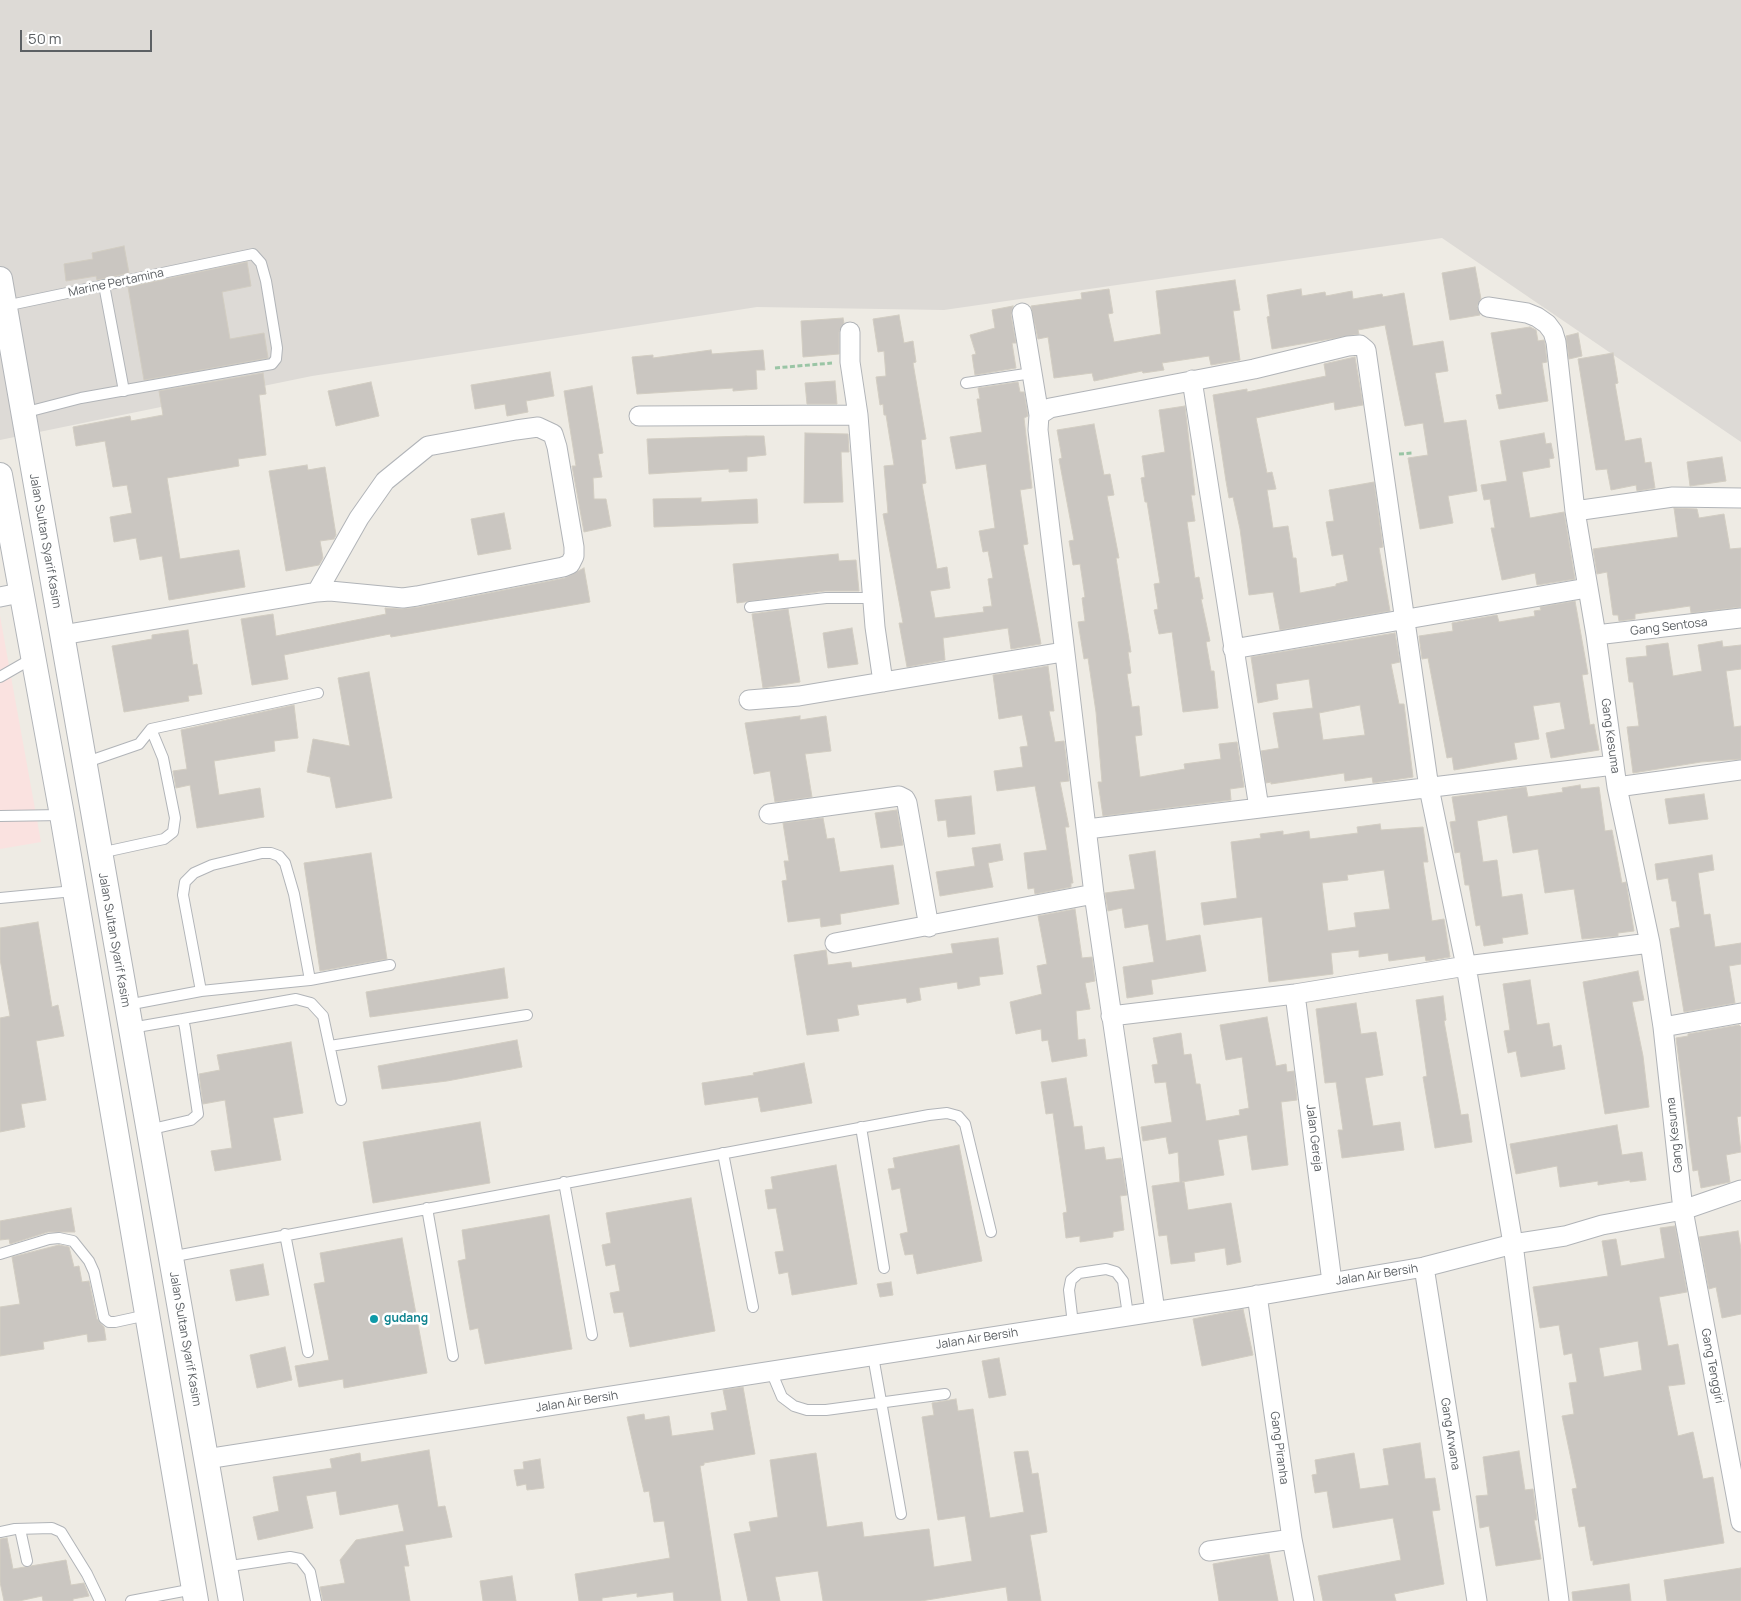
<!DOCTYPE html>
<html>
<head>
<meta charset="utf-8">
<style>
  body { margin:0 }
  #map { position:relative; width:1741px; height:1601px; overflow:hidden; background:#eeebe4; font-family:Manrope,sans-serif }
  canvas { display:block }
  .scale { position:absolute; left:20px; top:30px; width:132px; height:22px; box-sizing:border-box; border:2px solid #5c6064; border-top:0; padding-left:6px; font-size:15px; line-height:18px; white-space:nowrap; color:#5c6064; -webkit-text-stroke:4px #fff; paint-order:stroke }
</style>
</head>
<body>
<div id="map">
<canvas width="1741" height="1601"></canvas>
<div class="scale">50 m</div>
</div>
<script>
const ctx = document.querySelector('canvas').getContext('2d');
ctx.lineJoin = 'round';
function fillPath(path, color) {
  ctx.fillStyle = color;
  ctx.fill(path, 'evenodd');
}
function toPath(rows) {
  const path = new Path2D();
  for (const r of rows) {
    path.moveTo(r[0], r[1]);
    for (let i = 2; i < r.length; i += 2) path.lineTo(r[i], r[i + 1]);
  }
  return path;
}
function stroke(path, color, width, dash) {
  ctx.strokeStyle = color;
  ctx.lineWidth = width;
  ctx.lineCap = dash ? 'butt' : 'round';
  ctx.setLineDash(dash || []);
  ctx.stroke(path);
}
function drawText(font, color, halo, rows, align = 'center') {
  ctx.font = font + ' Manrope,sans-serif';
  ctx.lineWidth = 5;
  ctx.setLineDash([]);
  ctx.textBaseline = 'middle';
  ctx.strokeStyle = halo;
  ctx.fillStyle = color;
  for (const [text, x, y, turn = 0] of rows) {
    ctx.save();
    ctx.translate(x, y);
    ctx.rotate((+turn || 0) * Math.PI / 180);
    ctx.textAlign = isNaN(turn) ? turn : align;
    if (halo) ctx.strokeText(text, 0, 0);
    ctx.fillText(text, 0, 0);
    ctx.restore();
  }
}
const industrial = toPath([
  [0,0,1741,0,1741,442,1442,238,944,310,757,307,312,376,0,440]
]);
const medical = toPath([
  [0,616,41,842,0,849]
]);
const building = toPath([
  [124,246,129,273,97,280,96,276,66,281,64,264,93,259,92,253,124,246],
  [247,262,251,286,222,292,230,339,264,333,268,358,144,380,128,287,247,262],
  [1475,267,1481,299,1477,306,1480,315,1450,320,1442,273,1475,267],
  [1235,280,1240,310,1233,311,1240,360,1211,365,1209,356,1162,363,1164,370,1143,373,1142,371,1094,381,1092,373,1054,378,1048,337,1038,339,1031,306,1082,299,1081,293,1109,289,1113,313,1108,314,1114,342,1161,334,1156,291,1235,280],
  [1301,289,1302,296,1325,292,1326,296,1352,291,1353,299,1382,294,1383,297,1404,293,1413,346,1443,341,1448,371,1435,373,1444,423,1466,420,1477,491,1448,496,1453,523,1420,529,1408,458,1428,455,1423,423,1405,426,1385,325,1358,330,1359,334,1272,349,1267,317,1270,316,1267,295,1301,289],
  [1013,306,1011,315,1016,343,1012,343,1016,368,975,375,972,355,976,354,970,335,995,328,992,310,1013,306],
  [899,315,904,343,913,341,916,362,913,363,926,439,921,440,926,483,922,484,937,569,947,567,950,588,930,591,935,618,984,612,983,607,992,606,988,579,993,578,988,551,983,552,979,531,995,528,986,464,956,469,950,437,982,432,977,399,980,399,978,388,1018,382,1020,392,1024,392,1028,416,1024,418,1032,488,1020,490,1028,544,1023,545,1041,644,1011,649,1008,628,943,638,945,660,907,667,899,623,903,623,883,514,888,513,884,466,894,465,886,415,884,415,883,404,880,405,876,377,886,376,884,351,878,352,873,319,899,315],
  [843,318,844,323,839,332,839,354,803,357,801,321,843,318],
  [1530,327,1536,330,1538,341,1544,340,1545,344,1547,362,1542,363,1548,401,1499,409,1496,395,1502,394,1491,333,1530,327],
  [1578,333,1582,356,1569,359,1566,336,1578,333],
  [711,350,712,354,763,350,765,370,756,370,757,389,733,391,733,388,637,394,632,357,653,355,653,358,711,350],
  [1613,353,1618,383,1615,384,1625,441,1641,438,1645,463,1651,462,1655,488,1637,491,1636,485,1611,490,1607,469,1596,470,1578,359,1613,353],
  [1355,357,1363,405,1335,410,1334,402,1256,418,1267,473,1272,472,1276,489,1267,490,1273,528,1288,526,1293,558,1296,558,1300,593,1336,586,1336,584,1348,581,1343,554,1332,556,1326,522,1334,521,1329,490,1374,482,1383,547,1379,548,1390,611,1280,630,1273,592,1249,595,1240,529,1233,497,1229,498,1226,481,1213,395,1247,389,1247,392,1326,376,1324,364,1355,357],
  [550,372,554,396,526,401,528,412,507,416,505,404,475,409,471,385,550,372],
  [263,373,266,394,259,395,266,455,238,459,239,466,167,478,180,559,239,550,245,587,169,600,162,556,140,560,136,538,114,542,110,517,132,513,127,485,113,487,105,441,76,446,73,427,130,416,131,421,163,415,159,391,263,373],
  [835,381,837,404,807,404,805,383,835,381],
  [371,382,379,416,336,426,328,391,371,382],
  [592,386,603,453,598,454,602,477,593,478,594,499,606,499,611,526,584,532,572,466,576,466,564,391,592,386],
  [1185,406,1195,495,1191,495,1195,521,1187,522,1195,578,1199,577,1203,599,1201,599,1210,641,1206,642,1211,671,1214,671,1218,708,1183,712,1172,632,1159,634,1154,610,1158,609,1154,584,1160,583,1147,502,1145,502,1141,478,1145,477,1142,456,1165,452,1159,410,1185,406],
  [1094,424,1104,475,1110,474,1114,495,1107,496,1119,558,1116,558,1131,652,1128,652,1131,673,1127,674,1132,707,1139,706,1142,735,1135,736,1140,777,1185,769,1184,764,1221,759,1219,744,1237,742,1244,787,1230,789,1231,800,1103,816,1098,782,1102,782,1096,712,1088,658,1084,659,1078,622,1085,621,1082,598,1085,597,1080,564,1073,565,1069,541,1074,540,1059,459,1062,458,1057,430,1094,424],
  [805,433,848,434,849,452,841,452,843,502,804,503,805,433],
  [1544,433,1546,444,1551,443,1554,458,1549,459,1550,467,1522,472,1530,518,1564,512,1575,579,1537,585,1535,573,1502,580,1491,528,1495,528,1490,499,1484,500,1481,485,1507,481,1500,441,1544,433],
  [746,436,764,436,766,455,747,457,747,471,729,472,729,469,649,474,647,439,746,436],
  [1722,457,1726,481,1690,486,1687,462,1722,457],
  [307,465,308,470,325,467,336,535,334,539,320,541,323,558,319,565,286,571,269,471,307,465],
  [701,498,701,502,757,499,758,523,654,527,653,499,701,498],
  [1674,508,1697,509,1699,518,1724,514,1730,549,1741,548,1741,607,1691,613,1690,606,1635,614,1635,619,1619,621,1618,615,1613,615,1607,572,1597,574,1593,549,1678,537,1674,508],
  [504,513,511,549,478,555,471,519,504,513],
  [838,554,839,561,856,560,859,591,825,591,737,603,733,564,838,554],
  [584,568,590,602,391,637,390,634,284,655,288,679,252,685,241,619,273,614,276,636,386,614,385,608,402,609,419,607,565,578,584,568],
  [1575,601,1588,674,1582,675,1590,725,1594,724,1599,750,1551,758,1546,733,1565,729,1560,702,1533,706,1539,739,1514,743,1517,759,1454,770,1452,757,1447,758,1428,658,1422,659,1419,636,1453,631,1452,623,1497,615,1499,622,1535,616,1534,611,1541,610,1540,607,1575,601],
  [788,609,800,682,763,688,752,614,788,609],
  [852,628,858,664,828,668,823,633,852,628],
  [188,630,193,665,197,664,202,694,188,696,189,701,124,712,112,646,152,639,152,635,188,630],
  [1395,633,1400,662,1391,664,1399,704,1404,704,1413,777,1373,783,1372,777,1345,781,1344,773,1271,784,1271,782,1266,783,1261,751,1279,748,1273,713,1313,708,1309,679,1276,684,1278,699,1258,703,1251,657,1395,633],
  [1360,705,1365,735,1323,740,1319,713,1360,705],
  [1722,641,1723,647,1741,645,1741,669,1726,671,1734,727,1741,726,1741,759,1701,762,1633,773,1627,727,1639,726,1633,682,1629,682,1626,658,1647,656,1646,646,1668,643,1673,676,1702,671,1698,645,1722,641],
  [1048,666,1054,711,1049,711,1055,742,1064,741,1069,781,1060,782,1069,827,1065,827,1073,883,1071,883,1071,887,1035,894,1034,888,1028,889,1024,853,1047,850,1035,786,997,791,994,771,1023,767,1020,747,1028,746,1022,715,999,719,993,675,1048,666],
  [369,672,392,798,336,808,330,777,307,772,313,739,350,746,338,678,369,672],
  [294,705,298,738,274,741,275,751,214,761,219,795,260,788,264,817,197,828,190,785,176,788,173,771,187,769,181,730,294,705],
  [800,716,800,720,826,716,831,751,805,754,812,797,775,802,770,771,754,774,745,723,800,716],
  [1580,785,1581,789,1599,787,1605,831,1612,830,1622,883,1626,882,1634,931,1618,933,1618,936,1582,939,1574,889,1545,893,1538,849,1513,853,1507,815,1477,821,1483,862,1497,860,1502,897,1522,894,1528,934,1502,938,1503,943,1484,946,1480,925,1476,926,1469,885,1465,885,1460,852,1455,853,1450,822,1456,821,1452,797,1526,787,1528,797,1563,792,1562,788,1580,785],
  [1704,794,1708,819,1669,824,1665,799,1704,794],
  [971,796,975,834,948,837,946,820,938,821,935,800,971,796],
  [897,810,903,845,881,848,875,813,897,810],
  [823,818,827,839,834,838,840,872,893,865,899,904,840,914,841,924,821,927,820,918,788,922,782,881,787,880,784,861,789,861,783,823,823,818],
  [1380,824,1381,830,1423,827,1428,862,1423,862,1432,921,1444,919,1450,957,1426,961,1425,956,1389,961,1388,953,1359,957,1359,950,1331,953,1333,974,1269,982,1262,917,1204,925,1201,903,1237,898,1231,842,1261,838,1260,834,1283,831,1283,835,1309,831,1310,839,1358,833,1357,827,1380,824],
  [1384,870,1390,909,1354,913,1356,927,1328,931,1322,883,1348,880,1347,875,1384,870],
  [1000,844,1003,860,988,863,993,887,940,896,936,872,975,866,972,848,1000,844],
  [1155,851,1166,941,1200,935,1206,971,1151,980,1153,994,1127,998,1123,967,1154,962,1148,924,1125,928,1122,908,1108,911,1105,893,1135,889,1129,855,1155,851],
  [371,853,387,959,320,971,304,863,371,853],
  [1712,855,1714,870,1698,873,1704,915,1710,914,1715,947,1741,943,1741,964,1729,966,1735,1003,1684,1012,1670,929,1680,927,1676,901,1672,901,1668,878,1657,880,1655,864,1712,855],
  [1075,909,1082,958,1092,957,1095,981,1085,983,1090,1009,1076,1011,1078,1040,1085,1039,1087,1056,1052,1062,1048,1040,1042,1041,1041,1029,1016,1034,1010,1002,1042,994,1037,966,1047,964,1038,916,1075,909],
  [38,922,52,1007,58,1005,64,1036,36,1041,46,1100,21,1104,25,1127,0,1132,0,1018,10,1016,0,959,0,928,38,922],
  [998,938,1003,974,979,977,980,985,958,989,957,982,919,988,921,1000,907,1003,906,998,857,1005,859,1015,837,1019,839,1031,807,1035,794,955,826,950,828,965,851,962,852,968,953,953,951,944,998,938],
  [504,968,508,998,370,1017,366,992,504,968],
  [1638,971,1644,1000,1632,1002,1643,1056,1649,1107,1605,1114,1583,982,1638,971],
  [1530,980,1537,1025,1549,1023,1553,1047,1561,1045,1565,1069,1521,1077,1516,1051,1508,1053,1504,1031,1510,1030,1503,984,1530,980],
  [1443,996,1446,1020,1444,1021,1461,1115,1468,1114,1472,1142,1435,1148,1423,1077,1427,1076,1416,1000,1443,996],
  [1356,1003,1361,1034,1376,1032,1383,1075,1365,1078,1373,1126,1400,1122,1404,1150,1342,1158,1338,1130,1343,1130,1336,1082,1325,1083,1316,1009,1356,1003],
  [1267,1017,1276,1066,1286,1064,1287,1072,1294,1071,1297,1100,1281,1102,1288,1165,1252,1170,1247,1135,1218,1140,1224,1175,1182,1182,1184,1182,1188,1210,1231,1203,1241,1262,1227,1265,1225,1248,1194,1253,1195,1261,1171,1264,1167,1235,1159,1236,1152,1186,1180,1182,1178,1152,1169,1154,1166,1137,1143,1141,1141,1127,1172,1122,1166,1082,1155,1083,1152,1065,1158,1064,1153,1038,1181,1033,1184,1055,1191,1054,1196,1084,1200,1084,1206,1121,1240,1115,1239,1110,1249,1108,1242,1057,1226,1060,1220,1025,1267,1017],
  [1739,1025,1741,1027,1741,1116,1737,1117,1741,1152,1726,1155,1730,1182,1701,1188,1698,1170,1693,1171,1676,1038,1688,1036,1688,1034,1739,1025],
  [517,1040,522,1067,447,1081,382,1089,378,1066,517,1040],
  [291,1042,303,1113,273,1118,281,1160,215,1171,211,1151,232,1148,225,1100,203,1104,199,1074,220,1070,217,1055,291,1042],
  [804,1063,812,1103,761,1112,758,1097,705,1105,702,1083,754,1075,753,1073,804,1063],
  [1066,1078,1074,1127,1082,1126,1085,1150,1104,1147,1106,1160,1121,1158,1127,1195,1120,1196,1124,1230,1113,1232,1113,1237,1080,1242,1080,1236,1066,1238,1063,1213,1067,1212,1053,1113,1046,1114,1041,1082,1066,1078],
  [480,1122,490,1183,373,1203,363,1142,480,1122],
  [1617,1125,1622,1155,1642,1152,1646,1180,1630,1182,1630,1180,1598,1185,1598,1181,1560,1187,1557,1166,1516,1174,1510,1144,1617,1125],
  [959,1145,982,1261,917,1274,913,1254,905,1255,900,1234,908,1232,900,1188,892,1190,888,1169,895,1168,893,1158,959,1145],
  [836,1165,857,1284,792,1295,788,1272,779,1274,775,1252,784,1251,776,1208,768,1209,765,1190,773,1189,771,1177,836,1165],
  [691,1198,715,1331,630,1347,623,1312,614,1313,610,1293,620,1291,615,1264,606,1266,602,1245,611,1243,606,1213,691,1198],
  [71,1208,75,1232,48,1232,10,1244,9,1239,0,1240,0,1221,71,1208],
  [549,1215,572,1349,485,1364,478,1328,470,1330,466,1308,458,1261,466,1259,462,1230,549,1215],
  [1675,1226,1687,1292,1659,1297,1668,1346,1678,1344,1685,1384,1668,1386,1678,1436,1693,1432,1703,1479,1713,1477,1724,1543,1593,1565,1593,1560,1591,1561,1585,1526,1579,1527,1572,1489,1577,1488,1562,1416,1574,1414,1569,1383,1577,1382,1572,1353,1564,1355,1559,1325,1540,1328,1533,1287,1608,1276,1602,1241,1616,1239,1621,1266,1665,1258,1660,1228,1675,1226],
  [1638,1341,1642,1370,1604,1377,1599,1348,1638,1341],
  [1738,1231,1741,1249,1741,1314,1722,1318,1716,1287,1709,1289,1699,1237,1738,1231],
  [402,1238,427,1373,344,1388,343,1379,299,1387,295,1366,329,1360,314,1284,325,1282,320,1253,402,1238],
  [59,1245,69,1247,74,1267,79,1266,82,1282,89,1281,97,1319,104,1327,106,1340,88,1342,87,1334,43,1342,44,1349,0,1356,0,1307,20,1304,12,1257,59,1245],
  [263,1264,269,1295,236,1301,230,1270,263,1264],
  [891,1282,893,1295,880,1297,877,1284,891,1282],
  [1243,1309,1253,1355,1202,1366,1193,1319,1243,1309],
  [285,1347,292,1380,257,1388,250,1355,285,1347],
  [999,1358,1006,1395,989,1398,982,1361,999,1358],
  [743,1387,755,1454,704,1463,704,1465,700,1466,721,1601,674,1601,673,1592,637,1597,637,1593,602,1598,602,1601,579,1601,575,1574,670,1558,664,1521,654,1522,649,1491,644,1492,627,1417,644,1414,645,1420,669,1416,672,1436,714,1430,711,1413,727,1410,723,1390,743,1387],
  [956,1399,958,1411,973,1409,990,1518,1024,1512,1014,1452,1028,1451,1032,1474,1038,1473,1047,1532,1030,1535,1041,1601,1008,1601,1006,1587,921,1601,823,1601,818,1571,775,1577,780,1601,748,1601,734,1534,751,1531,749,1522,778,1517,770,1460,816,1453,827,1527,862,1522,864,1537,929,1529,934,1567,972,1561,965,1516,938,1520,922,1417,934,1415,932,1403,956,1399],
  [1420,1443,1425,1479,1435,1478,1440,1510,1432,1511,1444,1584,1394,1594,1396,1601,1323,1601,1318,1576,1401,1560,1393,1518,1333,1528,1327,1491,1315,1493,1312,1475,1317,1474,1315,1460,1354,1453,1360,1489,1389,1485,1383,1449,1420,1443],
  [429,1450,438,1507,445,1506,452,1537,405,1545,409,1566,404,1566,410,1601,323,1601,320,1587,345,1583,340,1560,356,1540,404,1531,398,1504,340,1515,336,1491,306,1496,313,1528,258,1540,253,1517,279,1511,273,1477,332,1468,330,1459,360,1453,361,1462,429,1450],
  [1519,1451,1525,1490,1533,1489,1537,1520,1534,1520,1541,1559,1496,1566,1489,1526,1480,1528,1476,1496,1488,1495,1483,1457,1519,1451],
  [540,1459,544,1488,527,1490,526,1484,517,1486,514,1470,524,1469,523,1462,540,1459],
  [7,1538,13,1569,66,1560,71,1585,84,1583,89,1596,73,1599,73,1601,43,1601,42,1596,19,1601,4,1601,0,1582,0,1539,7,1538],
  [1269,1554,1278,1601,1219,1601,1213,1564,1269,1554],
  [1741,1568,1741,1601,1667,1601,1664,1580,1741,1568],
  [512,1576,516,1601,483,1601,480,1581,512,1576],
  [1629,1584,1631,1601,1573,1601,1572,1592,1629,1584]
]);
const path = toPath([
  [775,368,832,363],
  [1399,454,1413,453]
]);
const service = toPath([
  [104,285,124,391],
  [5,306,253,254,261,263,266,281,277,348,276,359,272,364,81,398,23,413],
  [966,383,1032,373],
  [750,607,826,598,872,598],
  [0,677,33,658],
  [151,729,318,693],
  [84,763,139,744,151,729,163,758,175,818,173,832,164,839,100,853],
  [0,816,62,815],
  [0,898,74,891],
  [201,991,183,895,185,882,194,873,212,865,262,853,271,853,279,856,285,863,294,894,310,980],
  [127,1005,201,991,310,980,390,965],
  [183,1019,296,999,311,1003,323,1016,341,1100],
  [131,1028,183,1019,185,1028,198,1114,191,1120,148,1130],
  [330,1046,527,1015],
  [861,1127,884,1268],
  [723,1153,753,1307],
  [564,1182,592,1335],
  [427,1208,453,1356],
  [285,1234,308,1352],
  [0,1254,49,1239,59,1238,73,1241,89,1261,94,1272,104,1318,109,1322,115,1322,147,1315],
  [170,1257,929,1115,947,1113,958,1116,965,1124,991,1232],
  [1073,1324,1069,1290,1071,1280,1079,1273,1106,1269,1116,1272,1123,1281,1128,1315],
  [873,1356,901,1514],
  [771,1371,782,1397,794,1406,807,1410,826,1410,945,1394],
  [20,1529,27,1561],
  [0,1532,15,1529,52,1528,61,1532,87,1574,100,1601],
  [224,1567,290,1557,300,1559,310,1572,316,1601],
  [131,1601,194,1589]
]);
const minor = toPath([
  [1488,307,1527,313,1537,317,1547,324,1553,332,1556,342,1575,511,1596,635,1617,787,1650,943,1663,1027,1683,1210,1741,1522],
  [1022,313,1039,415,1038,430,1094,894,1155,1311],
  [850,332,850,362,858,415,875,627,883,682],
  [1192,380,1259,808],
  [1039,415,1050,408,1254,369,1348,346,1360,345,1366,350,1429,788,1466,966,1513,1244,1559,1601],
  [639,416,858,415],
  [1575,511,1673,497,1741,498],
  [0,597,20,593],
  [62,635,317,592,330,591,403,598,417,596,563,567,570,564,574,556,574,547,557,447,553,434,538,427,516,430,428,446,385,481,359,518,317,592],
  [1596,635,1741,618],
  [1233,649,1587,588],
  [749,700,799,696,1063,652],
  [1617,787,1741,770],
  [769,814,899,796,905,799,907,803,929,927],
  [1087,829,1614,765],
  [835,943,1094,894],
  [1295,994,1332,1282],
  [1111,1016,1295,994,1466,966,1650,943],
  [1663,1027,1741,1013],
  [1424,1267,1477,1601],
  [1257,1295,1292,1539,1304,1601],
  [206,1459,1237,1299,1424,1267,1513,1244,1565,1236,1602,1225,1683,1210,1741,1190],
  [1209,1551,1292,1539]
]);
const tertiary = toPath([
  [0,279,231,1601],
  [0,475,62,815,196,1601]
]);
const markers = [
  [374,1319,5,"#0f9aa8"]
];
const streetNames = [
  ["Marine Pertamina",116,283,-12],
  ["Jalan Sultan Syarif Kasim",45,541,80],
  ["Gang Sentosa",1669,627,-7],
  ["Gang Kesuma",1610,736,82],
  ["Jalan Sultan Syarif Kasim",114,940,80],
  ["Gang Kesuma",1675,1135,-96],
  ["Jalan Gereja",1314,1138,83],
  ["Jalan Air Bersih",1377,1275,-9],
  ["Jalan Sultan Syarif Kasim",185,1339,80],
  ["Jalan Air Bersih",977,1339,-9],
  ["Gang Tenggiri",1712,1366,79],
  ["Jalan Air Bersih",577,1402,-9],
  ["Gang Arwana",1450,1434,81],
  ["Gang Piranha",1279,1448,82]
];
const cultureNames = [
  ["gudang",384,1319]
];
fillPath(industrial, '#dddad6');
fillPath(medical, '#fae2e0');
fillPath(building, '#cac6c1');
stroke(building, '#d2cdc2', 1);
stroke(service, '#b1b4b8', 12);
stroke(minor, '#b1b4b8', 21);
stroke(tertiary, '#b1b4b8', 26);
stroke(path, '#9ac5a5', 3, [5, 2.5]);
stroke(service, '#fff', 10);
stroke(minor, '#fff', 19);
stroke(tertiary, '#fff', 24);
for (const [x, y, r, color] of markers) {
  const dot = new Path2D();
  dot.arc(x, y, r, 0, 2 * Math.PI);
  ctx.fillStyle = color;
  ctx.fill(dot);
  stroke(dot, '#fff', 2);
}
drawText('12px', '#5c6064', '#fff', streetNames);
drawText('bold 12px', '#0d838f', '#fff', cultureNames, 'left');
</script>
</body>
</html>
